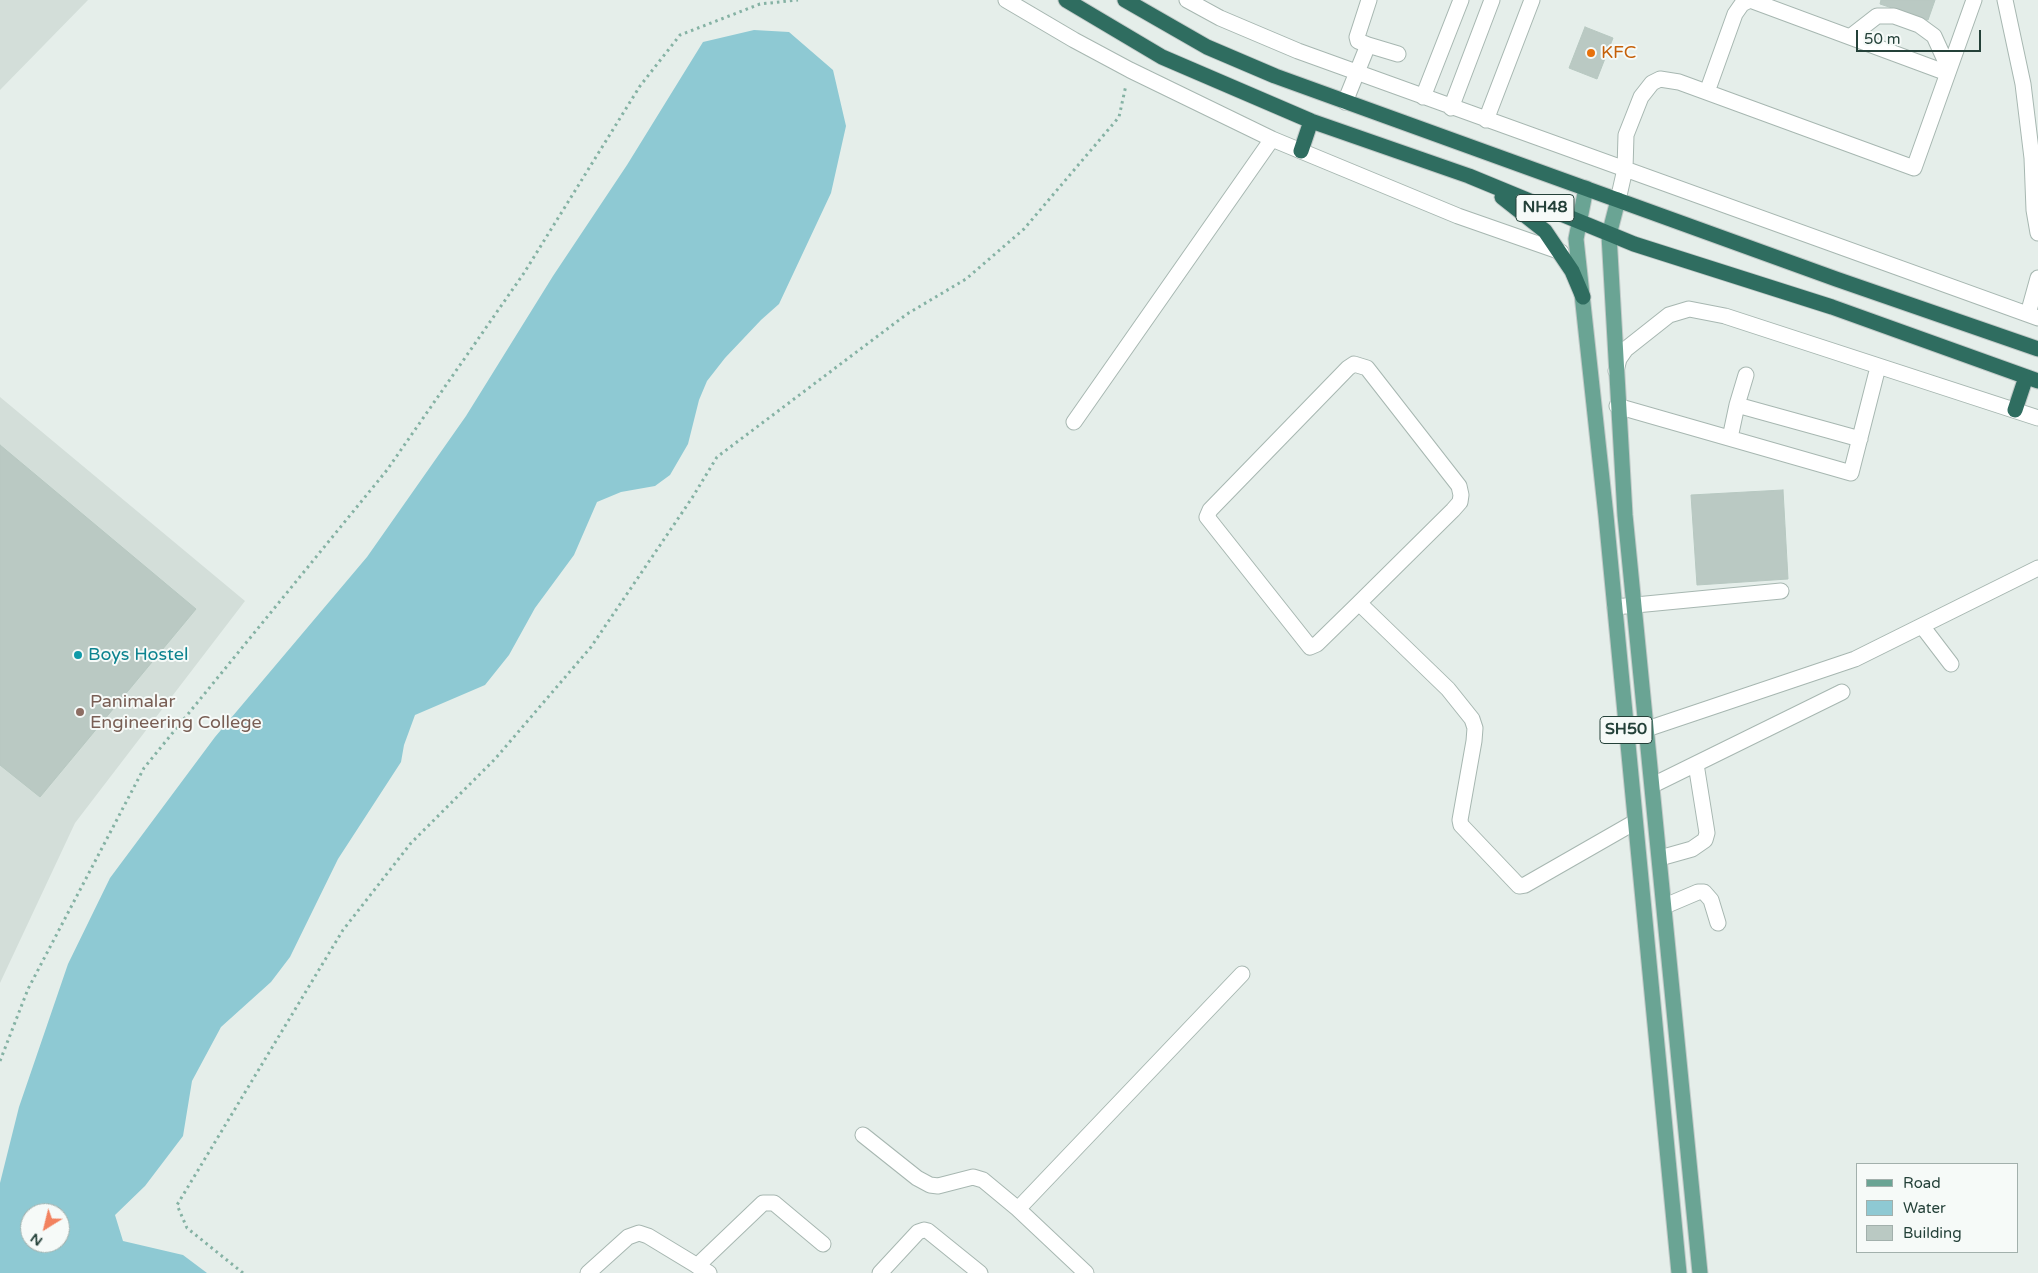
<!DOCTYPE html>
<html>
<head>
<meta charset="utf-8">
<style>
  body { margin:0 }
  #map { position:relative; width:2038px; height:1273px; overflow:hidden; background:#e5eeea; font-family:"Varela Round",sans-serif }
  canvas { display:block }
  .legend { position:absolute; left:1856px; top:1163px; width:162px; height:90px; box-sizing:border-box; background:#f6faf8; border:1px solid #a2b0ac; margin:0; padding:6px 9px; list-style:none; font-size:15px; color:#244139 }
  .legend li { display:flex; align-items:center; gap:10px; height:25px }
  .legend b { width:25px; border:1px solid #a2b0ac }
  .north { position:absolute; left:20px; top:1203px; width:50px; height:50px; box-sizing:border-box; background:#f6faf8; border:1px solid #a2b0ac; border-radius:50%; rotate:216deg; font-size:14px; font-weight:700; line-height:20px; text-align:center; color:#244139 }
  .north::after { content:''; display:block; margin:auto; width:18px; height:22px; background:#f2825f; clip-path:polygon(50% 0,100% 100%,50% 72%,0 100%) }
  .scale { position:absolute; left:1856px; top:30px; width:125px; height:22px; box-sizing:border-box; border:2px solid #244139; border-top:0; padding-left:6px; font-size:15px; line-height:18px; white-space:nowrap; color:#244139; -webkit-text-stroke:4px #f6faf8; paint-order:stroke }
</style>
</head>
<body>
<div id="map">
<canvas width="2038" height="1273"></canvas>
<ul class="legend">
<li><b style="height:6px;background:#6aa494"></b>Road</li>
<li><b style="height:14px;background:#8ec9d3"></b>Water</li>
<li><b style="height:14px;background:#bac9c3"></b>Building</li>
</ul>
<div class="north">N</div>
<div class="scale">50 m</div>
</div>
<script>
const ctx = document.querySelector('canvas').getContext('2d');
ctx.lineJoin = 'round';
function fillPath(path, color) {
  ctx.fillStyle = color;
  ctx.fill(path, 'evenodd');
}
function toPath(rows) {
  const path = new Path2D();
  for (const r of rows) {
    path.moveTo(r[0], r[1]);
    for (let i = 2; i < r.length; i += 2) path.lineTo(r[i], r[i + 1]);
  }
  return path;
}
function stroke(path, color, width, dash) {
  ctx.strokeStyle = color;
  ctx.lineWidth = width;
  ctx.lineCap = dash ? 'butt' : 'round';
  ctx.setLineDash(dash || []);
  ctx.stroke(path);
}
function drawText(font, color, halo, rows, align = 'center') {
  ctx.font = font + ' "Varela Round",sans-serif';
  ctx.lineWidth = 4;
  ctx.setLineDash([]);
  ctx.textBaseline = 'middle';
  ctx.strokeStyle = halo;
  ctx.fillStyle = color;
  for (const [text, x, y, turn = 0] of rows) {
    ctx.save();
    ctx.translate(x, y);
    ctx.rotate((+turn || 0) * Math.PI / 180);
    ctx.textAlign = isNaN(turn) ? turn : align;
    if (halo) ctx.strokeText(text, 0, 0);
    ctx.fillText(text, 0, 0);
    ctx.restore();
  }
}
const built = toPath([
  [0,0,88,0,0,90],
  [0,397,245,601,75,823,0,983]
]);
const water = toPath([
  [754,30,789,32,833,70,846,126,831,193,779,304,761,320,725,358,707,381,699,400,688,444,670,475,655,486,621,492,597,502,574,555,535,608,509,655,485,685,415,715,404,745,401,762,338,859,290,957,271,982,221,1027,192,1081,183,1136,145,1186,115,1215,123,1241,183,1255,207,1273,0,1273,0,1183,19,1107,68,964,110,878,215,737,367,557,466,416,553,276,627,165,703,42],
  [30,1213,60,1213,60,1243,30,1243]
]);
const building = toPath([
  [1881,0,1935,0,1928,20,1880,4,1881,0],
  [1585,27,1613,38,1597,79,1569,68,1585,27],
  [0,445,196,609,40,797,0,765,0,445],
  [1783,490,1788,579,1697,585,1691,495,1783,490]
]);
const path = toPath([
  [0,1061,28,989,144,768,387,470,524,273,640,86,680,35,760,4,798,0],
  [243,1273,187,1228,177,1205,343,930,411,843,495,759,591,647,692,498,717,457,907,314,966,279,1024,229,1119,117,1126,85]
]);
const minor = toPath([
  [1006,0,1074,40,1130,70,1272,139,1458,216,1561,252],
  [1187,0,1220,18,1298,51,2038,318],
  [2005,0,2023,84,2032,158,2034,210,2038,233],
  [1850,37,1877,16,1894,16,1919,25,1934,36,1949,69],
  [1368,45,1398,54],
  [1707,92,1735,14,1742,4,1750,0,1947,73],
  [1423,97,1461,0],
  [1345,102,1368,45,1358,41,1357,37,1369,0],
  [1451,108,1492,0],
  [1486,120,1532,0],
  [1618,200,1625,169,1626,135,1641,97,1652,83,1660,79,1679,82,1914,168,1974,0],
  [2028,314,2038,278],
  [1616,371,1619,359,1626,349,1669,315,1689,309,1725,316,2038,418],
  [1737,405,1746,375],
  [1617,406,1851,473,1878,367],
  [1074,422,1272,139],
  [1730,438,1737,405,1860,439],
  [1359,603,1317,644,1310,647,1207,517,1210,510,1348,368,1354,364,1367,368,1459,486,1461,495,1460,502,1453,510,1359,603,1448,689,1472,719,1475,728,1474,741,1460,820,1461,825,1519,886,1525,885,1635,822],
  [1615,607,1781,591],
  [1922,626,1951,664],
  [1647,729,1855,659,2038,568],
  [1653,785,1842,692],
  [1660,858,1692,849,1705,840,1707,833,1696,764],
  [1665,906,1698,892,1704,892,1711,900,1718,923],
  [863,1135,917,1178,930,1185,938,1186,973,1177,983,1180,1018,1209],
  [697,1266,763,1203,774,1203,823,1244],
  [588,1273,628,1237,639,1233,648,1236,709,1273],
  [880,1273,918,1232,924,1230,928,1231,980,1273],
  [1086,1273,1018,1209,1242,974]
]);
const major = toPath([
  [1586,188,1576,239,1606,516,1679,1273],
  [1618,200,1609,235,1625,515,1700,1273]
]);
const highway = toPath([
  [1066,0,1162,57,1311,121,1469,176,1634,244,1832,307,2038,381],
  [1125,0,1207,47,1275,76,1836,279,2038,349],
  [1301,151,1311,121],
  [1502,197,1545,231,1572,271,1583,297],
  [2015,410,2026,377]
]);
const markers = [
  [1591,53,5,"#e8710a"],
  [78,655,5,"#0f9aa8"],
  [80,712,5,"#8d6e63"]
];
const shields = [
  [1545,208,58],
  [1626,730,52]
];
const shieldNames = [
  ["NH48",1545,208],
  ["SH50",1626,730]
];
const foodNames = [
  ["KFC",1601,53]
];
const cultureNames = [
  ["Boys Hostel",88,655]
];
const educationNames = [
  ["Panimalar",90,702],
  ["Engineering College",90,723]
];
fillPath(built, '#d3ded9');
fillPath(water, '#8ec9d3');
fillPath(building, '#bac9c3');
stroke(building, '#b7c8c1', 1);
stroke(minor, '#a7b7b1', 17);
stroke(major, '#c2cac8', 17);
stroke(highway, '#c2cac8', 17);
stroke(path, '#85b2a4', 3, [2.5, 4]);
stroke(minor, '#fff', 15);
stroke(major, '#6aa494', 15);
stroke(highway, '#2f6d60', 15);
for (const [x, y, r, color] of markers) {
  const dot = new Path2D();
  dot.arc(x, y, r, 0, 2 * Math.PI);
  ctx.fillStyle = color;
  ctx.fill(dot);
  stroke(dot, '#f6faf8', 2);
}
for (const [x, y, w] of shields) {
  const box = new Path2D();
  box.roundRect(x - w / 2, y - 13.5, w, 27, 4);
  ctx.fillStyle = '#f6faf8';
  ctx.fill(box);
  stroke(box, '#244139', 1);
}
drawText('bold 16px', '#244139', null, shieldNames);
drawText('18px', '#c56008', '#f6faf8', foodNames, 'left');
drawText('18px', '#0d838f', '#f6faf8', cultureNames, 'left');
drawText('18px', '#785e54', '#f6faf8', educationNames, 'left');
</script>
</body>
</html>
